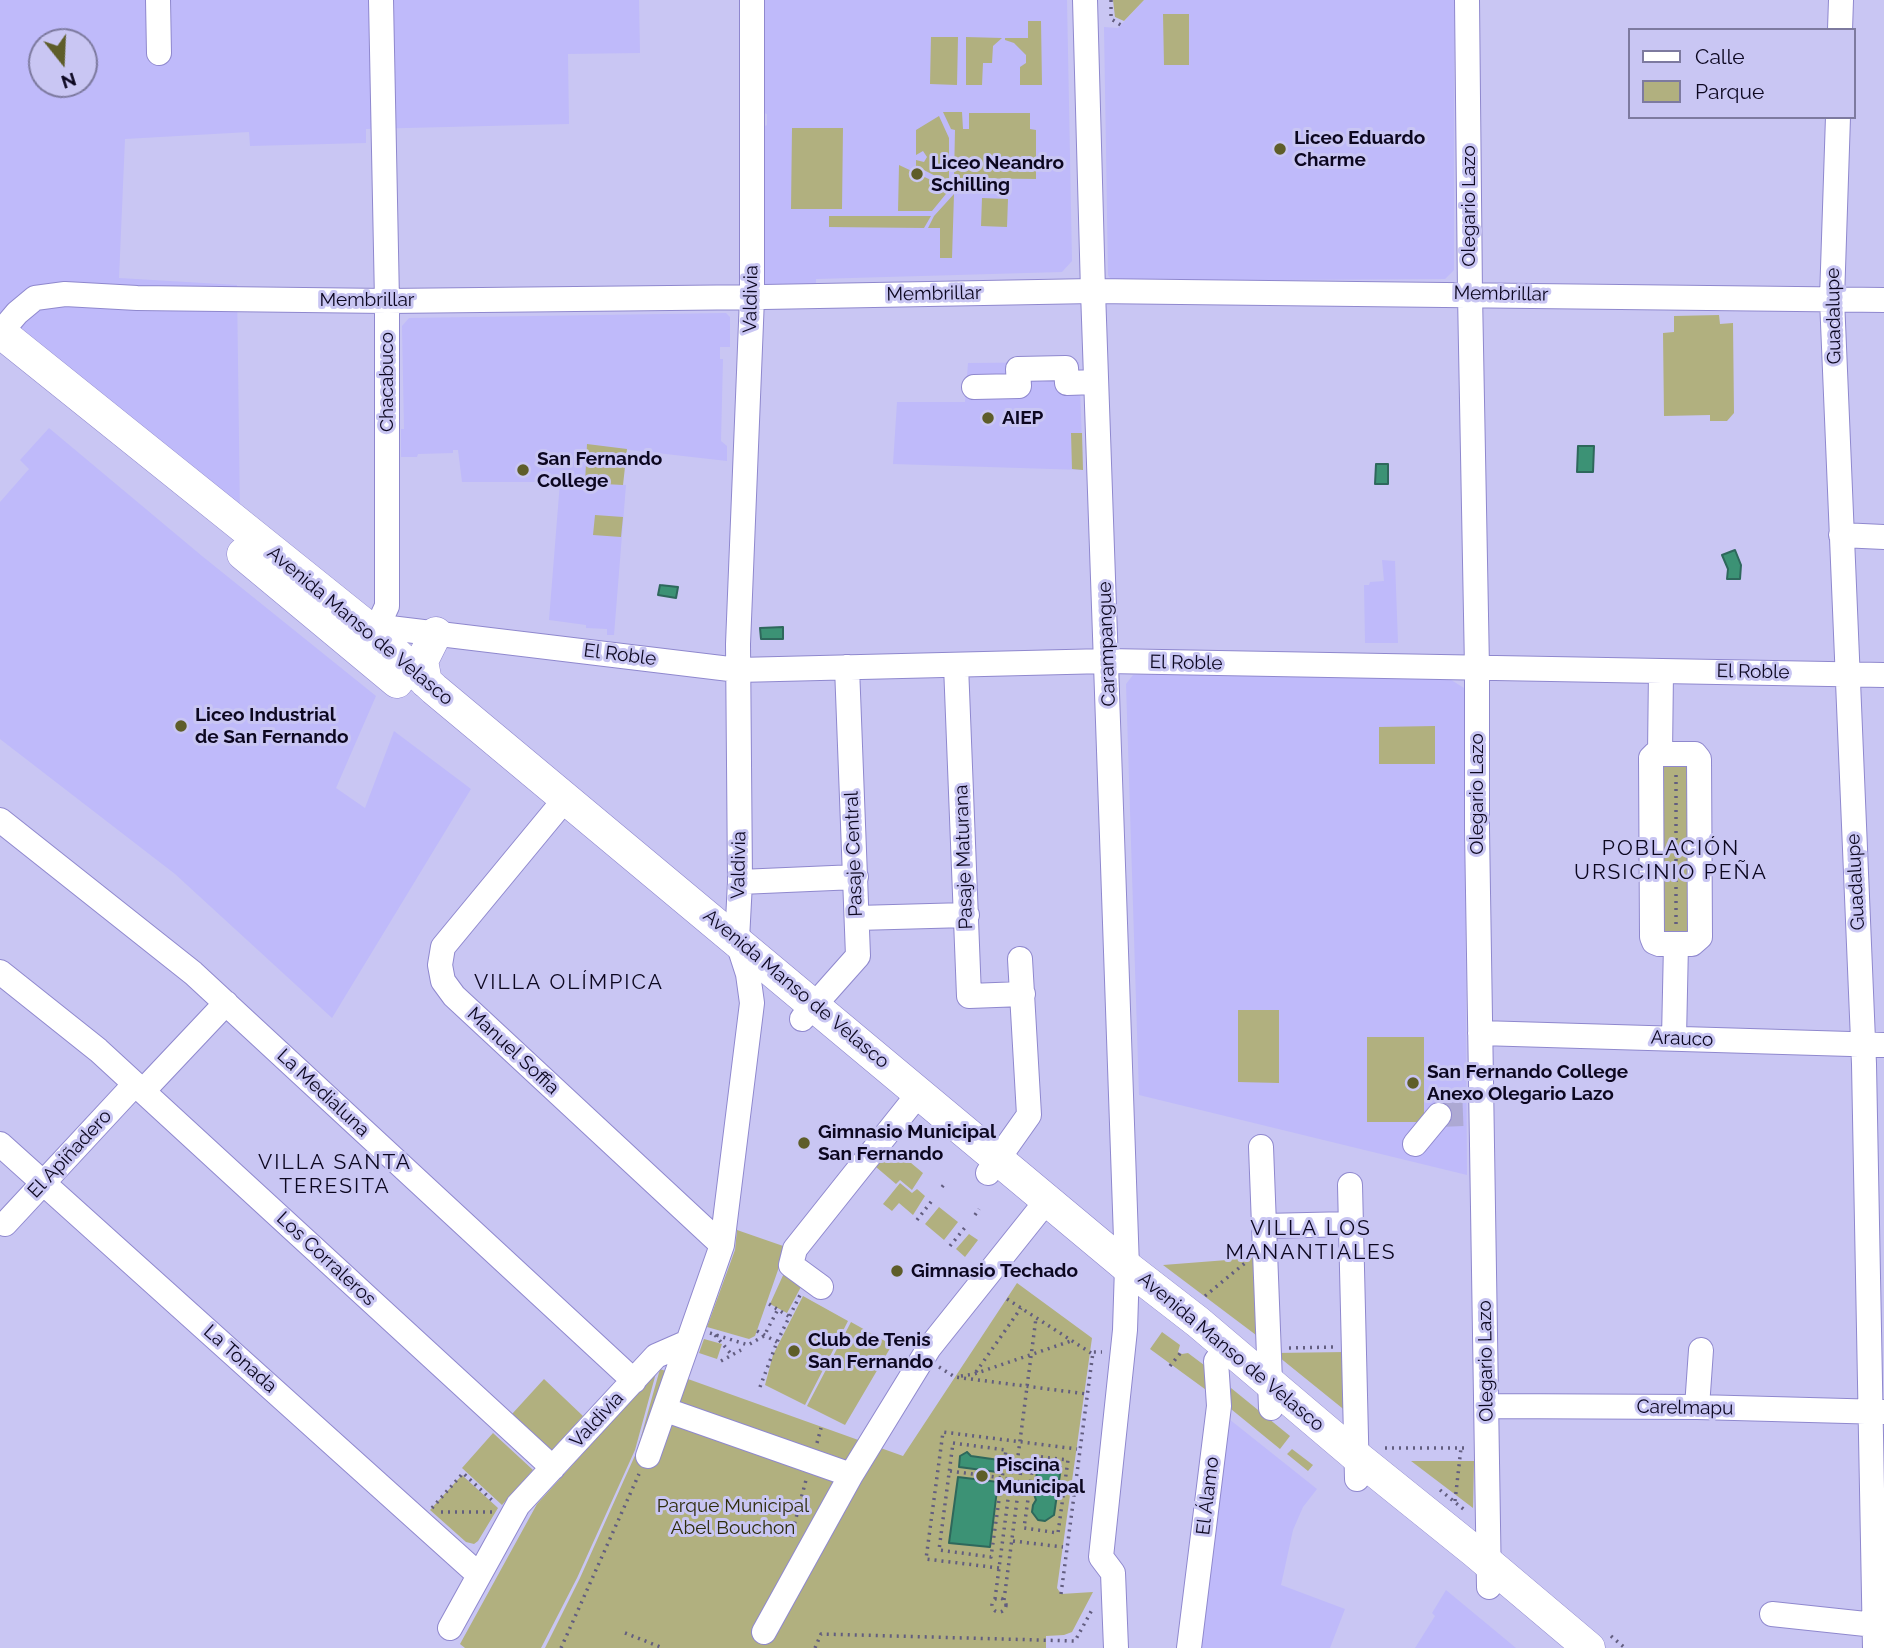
<!DOCTYPE html>
<html>
<head>
<meta charset="utf-8">
<style>
  body { margin:0 }
  #map { position:relative; width:1884px; height:1648px; overflow:hidden; background:#c9c6f3; font-family:Raleway,sans-serif }
  canvas { display:block }
  .legend { position:absolute; left:1628px; top:28px; width:228px; height:91px; box-sizing:border-box; background:#c9c6f3; border:2px solid #7d7a9f; margin:0; padding:9px 12px; list-style:none; font-size:21px; color:#0c0720 }
  .legend li { display:flex; align-items:center; gap:14px; height:35px }
  .legend b { width:35px; border:2px solid #7d7a9f }
  .north { position:absolute; left:28px; top:28px; width:70px; height:70px; box-sizing:border-box; background:#c9c6f3; border:2px solid #7d7a9f; border-radius:50%; rotate:162deg; font-size:19px; font-weight:700; line-height:28px; text-align:center; color:#0c0720 }
  .north::after { content:''; display:block; margin:auto; width:24px; height:32px; background:#5e5d29; clip-path:polygon(50% 0,100% 100%,50% 72%,0 100%) }
</style>
</head>
<body>
<div id="map">
<canvas width="1884" height="1648"></canvas>
<ul class="legend">
<li><b style="height:9px;background:#fff"></b>Calle</li>
<li><b style="height:19px;background:#b1b07f"></b>Parque</li>
</ul>
<div class="north">N</div>
</div>
<script>
const ctx = document.querySelector('canvas').getContext('2d');
ctx.lineJoin = 'round';
function fillPath(path, color) {
  ctx.fillStyle = color;
  ctx.fill(path, 'evenodd');
}
function toPath(rows) {
  const path = new Path2D();
  for (const r of rows) {
    if (r.length === 3) {
      path.moveTo(r[0] + r[2], r[1]);
      path.arc(r[0], r[1], r[2], 0, 2 * Math.PI);
      continue;
    }
    path.moveTo(r[0], r[1]);
    for (let i = 2; i < r.length; i += 2) path.lineTo(r[i], r[i + 1]);
  }
  return path;
}
function stroke(path, color, width, dash) {
  ctx.strokeStyle = color;
  ctx.lineWidth = width;
  ctx.lineCap = dash ? 'butt' : 'round';
  ctx.setLineDash(dash || []);
  ctx.stroke(path);
}
function drawText(font, color, halo, rows, align = 'center') {
  ctx.font = font + ' Raleway,sans-serif';
  ctx.lineWidth = 6;
  ctx.setLineDash([]);
  ctx.textBaseline = 'middle';
  ctx.strokeStyle = halo;
  ctx.fillStyle = color;
  for (const [text, x, y, turn = 0] of rows) {
    ctx.save();
    ctx.translate(x, y);
    ctx.rotate((+turn || 0) * Math.PI / 180);
    ctx.textAlign = isNaN(turn) ? turn : align;
    if (halo) ctx.strokeText(text, 0, 0);
    ctx.fillText(text, 0, 0);
    ctx.restore();
  }
}
const built = toPath([
  [0,0,639,0,640,53,568,54,569,124,366,129,366,143,250,146,249,132,125,139,119,278,237,285,240,518,0,340],
  [42,42,84,42,84,84,42,84],
  [764,0,1067,0,1072,261,1062,272,816,279,816,284,757,286,764,224,765,126,767,125,767,114,764,113],
  [1144,0,1454,0,1454,270,1445,279,1112,281,1108,275,1104,27,1118,28],
  [726,313,730,317,730,347,720,347,720,359,723,359,721,441,727,446,727,461,587,445,586,482,626,485,614,635,607,635,607,629,586,628,586,625,549,620,560,482,462,482,458,450,453,450,453,453,418,454,417,457,401,457,401,429,404,429,402,326,409,318],
  [1079,362,1083,470,893,464,897,402,965,402,968,363],
  [49,428,202,556,376,696,336,788,365,808,394,731,471,789,332,1018,175,874,0,739,0,502,29,469,20,460],
  [1382,560,1395,561,1398,643,1365,643,1364,585,1369,585,1370,582,1384,581],
  [1234,673,1448,678,1464,688,1467,1175,1139,1095,1126,684,1133,675],
  [1224,1415,1317,1489,1303,1507,1293,1530,1281,1585,1345,1609,1330,1648,1197,1648],
  [1446,1590,1516,1648,1415,1648,1435,1616,1432,1613]
]);
const green = toPath([
  [1113,0,1144,0,1124,21,1115,17],
  [1163,14,1189,14,1189,65,1164,65],
  [1028,21,1041,21,1042,85,1020,85,1020,67,1026,63,1026,55,1014,43,1005,40,1005,38,1028,38],
  [931,37,958,37,957,85,930,84],
  [966,37,1002,38,993,46,992,63,983,63,982,85,966,85],
  [943,112,962,112,963,129,969,129,969,113,1030,113,1030,129,1036,130,1036,179,954,178,955,130,951,129],
  [939,116,949,138,949,183,916,166,916,160,924,162,927,157,923,151,916,155,916,130],
  [792,128,843,128,842,209,791,209],
  [899,165,950,189,932,211,898,211],
  [954,194,952,258,940,258,940,228,928,228,934,216],
  [982,198,1008,199,1007,227,981,226],
  [829,216,931,216,924,228,829,227],
  [1719,315,1720,324,1733,323,1734,413,1727,421,1710,421,1710,415,1664,416,1663,333,1674,332,1674,316],
  [1071,433,1082,433,1083,470,1072,469],
  [587,444,627,449,623,485,585,483],
  [595,515,623,517,621,537,593,535],
  [1435,726,1435,764,1379,764,1379,727],
  [1689,761,1691,936,1664,940,1660,766],
  [1238,1010,1279,1010,1279,1083,1238,1082],
  [1367,1037,1424,1037,1424,1122,1367,1122],
  [892,1147,923,1173,912,1190,900,1180,896,1184,876,1167],
  [900,1183,912,1193,917,1189,925,1196,913,1215,899,1203,892,1211,883,1204],
  [939,1207,958,1222,944,1240,925,1224],
  [737,1230,786,1247,755,1336,749,1339,707,1327,735,1250],
  [969,1234,978,1240,965,1257,956,1249],
  [1253,1258,1256,1335,1163,1265],
  [785,1271,802,1285,787,1313,770,1304],
  [1017,1283,1092,1338,1057,1588,1061,1594,1093,1592,1072,1632,1064,1635,1046,1636,1046,1648,545,1648,580,1578,637,1451,660,1369,903,1456],
  [803,1296,848,1321,805,1405,765,1385,773,1355],
  [851,1322,892,1345,845,1425,807,1406],
  [1162,1332,1180,1345,1178,1352,1182,1354,1188,1353,1212,1371,1213,1395,1150,1349],
  [704,1339,722,1344,717,1359,699,1353],
  [1346,1352,1347,1412,1274,1353],
  [656,1373,635,1450,577,1578,541,1648,465,1648,460,1644,537,1504],
  [544,1379,583,1416,551,1451,512,1414],
  [1231,1388,1290,1436,1280,1449,1226,1405],
  [493,1433,533,1470,502,1505,462,1468],
  [1292,1449,1313,1465,1308,1471,1287,1454],
  [1411,1461,1474,1461,1473,1508],
  [462,1475,498,1508,478,1541,474,1544,466,1542,430,1510]
]);
const water = toPath([
  [1578,446,1594,446,1593,472,1577,472,1578,446],
  [1376,464,1388,464,1388,484,1375,484,1376,464],
  [1735,550,1741,565,1740,579,1727,579,1728,569,1722,555,1735,550],
  [660,585,678,587,676,598,658,595,660,585],
  [783,627,783,639,761,639,760,628,783,627],
  [967,1452,971,1456,999,1460,997,1472,959,1467,960,1456,967,1452],
  [1038,1464,1061,1467,1054,1515,1045,1521,1038,1520,1032,1512,1033,1505,1036,1500,1034,1494,1038,1464],
  [958,1477,998,1482,990,1547,949,1543,958,1477]
]);
const minorTunnel = toPath([
  [1439,1115,1465,1114]
]);
const path = toPath([
  [1111,0,1111,19,1121,25],
  [1676,775,1676,925],
  [942,1187,946,1182],
  [975,1215,979,1209],
  [917,1220,934,1198],
  [950,1246,967,1225],
  [1205,1296,1245,1263],
  [1007,1299,1091,1353],
  [769,1304,790,1317],
  [757,1331,777,1342],
  [710,1333,748,1345,764,1336,777,1311],
  [715,1335,732,1355],
  [1289,1348,1334,1347],
  [721,1361,741,1350],
  [1170,1366,1182,1351],
  [939,1367,955,1377,1087,1394],
  [976,1372,1021,1308],
  [961,1376,974,1374,1071,1341],
  [760,1387,777,1342,800,1295],
  [817,1443,821,1428],
  [953,1443,1006,1450,991,1557,939,1550,953,1443],
  [1385,1448,1468,1448],
  [1034,1456,1068,1460,1058,1533,1024,1528,1034,1456],
  [950,1471,1010,1479],
  [1440,1490,1467,1512],
  [1455,1501,1461,1448],
  [432,1508,463,1473,495,1503],
  [441,1512,493,1512],
  [791,1537,806,1480],
  [1013,1541,1063,1547],
  [999,1568,926,1559,943,1432,1077,1449],
  [1061,1594,1093,1352,1102,1352],
  [999,1605,7],
  [995,1599,1013,1461,1018,1456,1036,1318],
  [1004,1600,1022,1462,1018,1456],
  [625,1633,663,1648],
  [1611,1636,1625,1648],
  [561,1648,639,1474],
  [815,1648,821,1634,1075,1641,1093,1608]
]);
const minor = toPath([
  [158,0,159,53],
  [1085,0,1093,291,1127,1267,1125,1330,1101,1557,1113,1573,1116,1648],
  [1467,0,1470,294,1477,668,1477,829,1489,1587],
  [1840,30,1841,0],
  [1838,117,1832,299,1864,1064,1875,1648],
  [0,333,17,313,35,298,65,294,137,298,387,301,764,297,1093,291,1884,300],
  [974,387,1019,386,1018,369,1066,368,1067,383,1096,382],
  [1841,535,1884,537],
  [365,625,738,670,1107,661,1884,675],
  [361,629,381,619,387,606,387,301,381,0],
  [956,665,969,996,1023,994],
  [1655,754,1695,754,1699,759,1700,937,1692,944,1659,944,1654,942,1652,937,1651,758,1655,754],
  [1660,754,1661,671],
  [566,798,443,947,440,965,443,981,454,996,722,1245],
  [0,820,193,973,634,1381],
  [740,882,856,877],
  [857,918,967,915],
  [0,972,98,1050,553,1468],
  [802,1019,858,956,847,667],
  [1480,1033,1884,1045],
  [1674,1038,1676,944],
  [143,1091,226,1003],
  [0,1144,479,1575],
  [1415,1144,1439,1115],
  [1261,1147,1271,1408],
  [988,1173,1029,1115,1020,959],
  [1350,1185,1357,1479],
  [5,1224,135,1084],
  [1264,1226,1351,1224],
  [821,1287,791,1265,795,1249,920,1092],
  [1487,1406,1697,1407,1884,1412],
  [1697,1407,1701,1350],
  [666,1410,851,1475,929,1348,1048,1199],
  [648,1456,688,1342],
  [1772,1614,1875,1625],
  [450,1628,518,1505,656,1356,688,1342,722,1245,752,1003,748,974,737,940,740,882,738,644,752,298,752,0],
  [764,1632,851,1475],
  [1189,1648,1219,1406,1216,1361,1227,1346]
]);
const major = toPath([
  [0,332,365,625,434,689,1127,1267,1198,1322,1356,1456,1474,1551,1589,1648],
  [243,554,397,682],
  [426,682,422,661,436,633]
]);
const markers = [
  [1280,149,7,"#5e5d29"],
  [917,174,7,"#5e5d29"],
  [988,418,7,"#5e5d29"],
  [523,470,7,"#5e5d29"],
  [181,726,7,"#5e5d29"],
  [1413,1083,7,"#5e5d29"],
  [804,1143,7,"#5e5d29"],
  [897,1271,7,"#5e5d29"],
  [794,1351,7,"#5e5d29"],
  [982,1476,7,"#5e5d29"]
];
const poiNames = [
  ["Liceo Eduardo",1294,138],
  ["Charme",1294,160],
  ["Liceo Neandro",931,163],
  ["Schilling",931,185],
  ["AIEP",1002,418],
  ["San Fernando",537,459],
  ["College",537,481],
  ["Liceo Industrial",195,715],
  ["de San Fernando",195,737],
  ["San Fernando College",1427,1072],
  ["Anexo Olegario Lazo",1427,1094],
  ["Gimnasio Municipal",818,1132],
  ["San Fernando",818,1154],
  ["Gimnasio Techado",911,1271],
  ["Club de Tenis",808,1340],
  ["San Fernando",808,1362],
  ["Piscina",996,1465],
  ["Municipal",996,1487]
];
const streetNames = [
  ["Olegario Lazo",1469,206,-90],
  ["Membrillar",934,294,-1],
  ["Membrillar",1501,294,1],
  ["Valdivia",751,299,-89],
  ["Membrillar",367,300],
  ["Guadalupe",1834,316,-91],
  ["Chacabuco",387,382,-90],
  ["Avenida Manso de Velasco",360,626,40],
  ["Carampangue",1107,644,-92],
  ["El Roble",620,655,7],
  ["El Roble",1186,663,1],
  ["El Roble",1753,672,1],
  ["Olegario Lazo",1477,794,-90],
  ["Pasaje Central",854,854,-92],
  ["Pasaje Maturana",964,857,-92],
  ["Valdivia",739,865,-89],
  ["Guadalupe",1856,882,-93],
  ["Avenida Manso de Velasco",796,989,40],
  ["Arauco",1682,1039,2],
  ["Manuel Soffia",513,1051,43],
  ["La Medialuna",323,1093,43],
  ["El Apiñadero",70,1154,-47],
  ["Los Corraleros",326,1259,43],
  ["Avenida Manso de Velasco",1231,1352,40],
  ["La Tonada",240,1359,42],
  ["Olegario Lazo",1486,1361,-91],
  ["Carelmapu",1685,1408,1],
  ["Valdivia",597,1420,-47],
  ["El Álamo",1208,1496,-83]
];
const parkNames = [
  ["Parque Municipal",733,1506],
  ["Abel Bouchon",733,1528]
];
const neighbourhoodNames = [
  ["POBLACIÓN",1671,849],
  ["URSICINIO PEÑA",1671,873],
  ["VILLA OLÍMPICA",569,983],
  ["VILLA SANTA",335,1163],
  ["TERESITA",335,1187],
  ["VILLA LOS",1311,1229],
  ["MANANTIALES",1311,1253]
];
fillPath(built, '#bfbafa');
fillPath(green, '#b1b07f');
fillPath(water, '#3c9275');
stroke(water, '#2e685c', 2);
stroke(minorTunnel, '#ada9d3', 24, [24, 12]);
stroke(minor, '#8f88ce', 26);
stroke(major, '#8f88ce', 33);
stroke(path, '#625d7f', 3.5, [2, 5]);
stroke(minor, '#fff', 24);
stroke(major, '#fff', 32);
for (const [x, y, r, color] of markers) {
  const dot = new Path2D();
  dot.arc(x, y, r, 0, 2 * Math.PI);
  ctx.fillStyle = color;
  ctx.fill(dot);
  stroke(dot, '#c9c6f3', 2.5);
}
drawText('bold 19px', '#0c0720', '#c9c6f3', poiNames, 'left');
drawText('19px', '#0c0720', '#c9c6f3', streetNames);
drawText('19px', '#2e2d0c', '#c9c6f3', parkNames);
ctx.letterSpacing = '2px';
drawText('21px', '#0c0720', '#c9c6f3', neighbourhoodNames);
ctx.letterSpacing = '0px';
</script>
</body>
</html>
